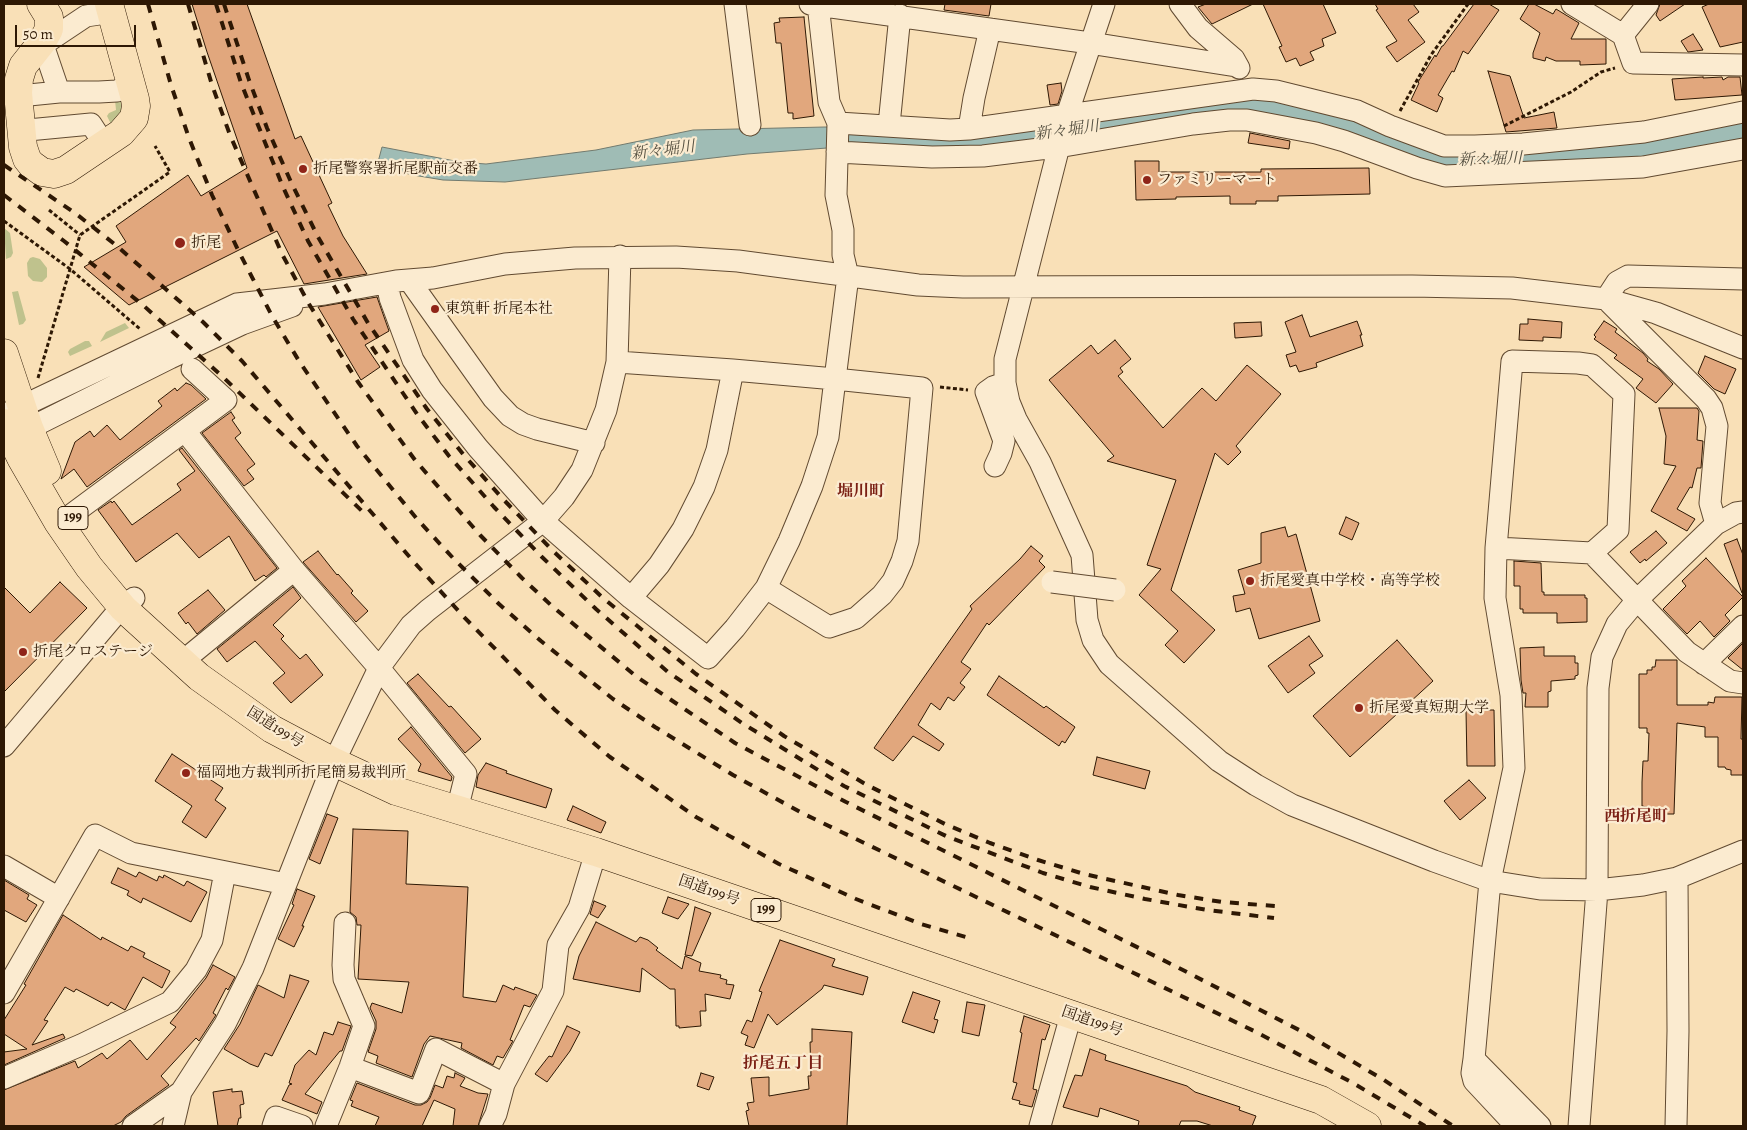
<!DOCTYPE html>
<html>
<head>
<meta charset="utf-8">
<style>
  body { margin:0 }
  #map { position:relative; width:1747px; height:1130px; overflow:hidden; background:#f9e0b7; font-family:Alegreya,serif }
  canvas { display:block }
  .frame { position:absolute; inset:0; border:5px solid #2e1804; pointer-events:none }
  .scale { position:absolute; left:15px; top:25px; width:121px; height:22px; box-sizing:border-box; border:2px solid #2e1804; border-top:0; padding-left:6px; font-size:15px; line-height:18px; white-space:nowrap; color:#2e1804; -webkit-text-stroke:4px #fbebd0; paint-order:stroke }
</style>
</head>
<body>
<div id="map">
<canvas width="1747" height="1130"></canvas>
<div class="frame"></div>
<div class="scale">50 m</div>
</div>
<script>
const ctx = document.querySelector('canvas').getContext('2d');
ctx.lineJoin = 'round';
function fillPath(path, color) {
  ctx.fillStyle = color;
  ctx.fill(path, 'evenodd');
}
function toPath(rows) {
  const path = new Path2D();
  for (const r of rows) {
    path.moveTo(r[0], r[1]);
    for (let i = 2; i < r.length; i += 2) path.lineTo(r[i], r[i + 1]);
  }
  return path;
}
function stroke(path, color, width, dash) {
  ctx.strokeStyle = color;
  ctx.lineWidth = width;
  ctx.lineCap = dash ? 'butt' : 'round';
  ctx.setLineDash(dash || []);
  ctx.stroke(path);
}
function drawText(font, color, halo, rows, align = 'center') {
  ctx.font = font + ' Alegreya,"Noto Serif JP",serif';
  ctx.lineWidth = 4.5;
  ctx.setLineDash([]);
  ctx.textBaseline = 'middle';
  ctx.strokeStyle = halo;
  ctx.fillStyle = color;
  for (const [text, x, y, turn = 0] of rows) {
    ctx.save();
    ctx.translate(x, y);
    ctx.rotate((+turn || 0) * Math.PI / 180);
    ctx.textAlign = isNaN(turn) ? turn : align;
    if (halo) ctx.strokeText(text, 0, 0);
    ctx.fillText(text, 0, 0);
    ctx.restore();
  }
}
const green = toPath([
  [121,97,127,105,112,126,107,116,109,113,116,110,115,100],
  [4,228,10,233,13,253,11,257,6,259],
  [33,257,40,259,47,268,47,277,42,282,33,281,28,276,27,263,30,258],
  [18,291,26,320,23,324,19,325,12,292],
  [125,323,129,328,100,342,106,332],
  [85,341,89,341,92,346,70,356,68,352,70,349]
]);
const water = toPath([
  [1223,97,1298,101,1440,150,1743,115,1743,144,1655,161,1457,171,1270,116,981,152,827,148,747,154,505,182,443,180,413,175,377,166,382,147,460,162,486,164,596,150,693,130,825,127,921,130,1223,97]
]);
const building = toPath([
  [192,4,247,4,295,139,301,136,332,203,328,205,343,236,367,274,304,284,277,231,129,305,84,267,126,242,116,226,188,175,201,196,247,168,207,52,192,4],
  [945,4,991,4,989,16,944,10,945,4],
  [1206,4,1253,4,1212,24,1198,7,1206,4],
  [1263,4,1323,4,1336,33,1322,39,1324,46,1310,52,1314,60,1300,66,1296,58,1286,62,1279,47,1282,46,1263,4],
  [1375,4,1413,4,1419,12,1408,20,1425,42,1397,62,1386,47,1397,41,1376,10,1378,9,1375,4],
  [1474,4,1489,4,1499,10,1468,54,1463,51,1454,72,1452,71,1438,95,1443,98,1437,112,1411,100,1419,83,1418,82,1435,55,1436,57,1442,46,1443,46,1474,4],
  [1529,4,1534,4,1553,14,1556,9,1579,23,1571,39,1606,39,1606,64,1580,65,1580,61,1556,61,1546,57,1545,61,1533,58,1533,53,1540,33,1520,19,1529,4],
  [1660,4,1685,4,1660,21,1656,15,1660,4],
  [1709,4,1743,4,1743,42,1720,47,1702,7,1709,4],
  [804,17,814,116,793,119,793,113,788,113,781,43,776,43,774,23,780,22,779,18,804,17],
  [1693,34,1703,50,1688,52,1681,41,1693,34],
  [1488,71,1510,76,1524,118,1554,112,1557,128,1506,132,1488,71],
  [1703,77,1703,78,1722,77,1723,80,1728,77,1740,77,1742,95,1675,100,1672,79,1703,77],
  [1061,83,1062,91,1058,104,1050,105,1047,85,1061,83],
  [1250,133,1290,141,1289,149,1248,143,1250,133],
  [1135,161,1159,161,1159,172,1261,172,1261,169,1369,168,1370,194,1278,196,1278,201,1256,201,1256,204,1230,204,1230,196,1176,197,1176,199,1136,200,1135,161],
  [377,297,389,331,365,345,380,367,361,380,318,307,377,297],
  [1302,315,1310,337,1357,321,1362,335,1360,335,1363,346,1316,363,1317,367,1299,372,1296,365,1290,367,1286,355,1296,352,1285,322,1302,315],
  [1528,319,1562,322,1561,338,1543,337,1543,341,1519,340,1520,324,1528,324,1528,319],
  [1604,321,1617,329,1615,332,1643,353,1648,359,1647,361,1659,369,1673,384,1656,403,1636,388,1643,379,1614,358,1617,355,1594,339,1596,337,1594,335,1604,321],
  [1261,322,1262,336,1235,338,1234,323,1261,322],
  [1115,340,1131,359,1120,368,1123,372,1118,376,1163,428,1202,388,1216,401,1247,365,1281,394,1236,446,1241,452,1228,465,1215,453,1171,590,1215,630,1184,663,1165,645,1178,631,1139,595,1161,569,1147,565,1176,480,1107,461,1114,456,1049,380,1091,345,1098,354,1115,340],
  [1705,356,1736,369,1725,394,1714,389,1698,373,1705,356],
  [186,383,191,385,206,399,87,487,74,469,61,479,75,442,90,431,94,437,107,425,120,440,162,406,158,401,175,388,177,391,186,383],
  [1659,408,1697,408,1699,411,1697,440,1703,441,1701,468,1697,468,1692,488,1690,487,1677,509,1695,519,1687,531,1651,511,1676,466,1664,464,1666,436,1659,408],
  [231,412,235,418,232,420,241,433,235,438,255,464,247,470,254,479,244,486,202,433,231,412],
  [182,448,277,568,266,577,264,575,255,581,229,536,199,558,177,533,136,562,98,510,111,501,112,503,114,501,132,525,181,490,177,484,195,471,179,450,182,448],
  [1346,517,1359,523,1352,540,1339,534,1346,517],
  [1285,527,1288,537,1296,534,1320,621,1259,639,1250,608,1236,612,1233,596,1245,594,1238,570,1261,563,1261,533,1285,527],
  [1656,531,1667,543,1646,561,1645,559,1640,563,1630,552,1656,531],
  [1737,539,1743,555,1743,593,1742,593,1724,544,1737,539],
  [1031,546,1043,556,1039,561,1045,567,989,625,987,623,961,662,971,669,960,683,965,687,954,701,948,697,940,710,931,703,918,725,944,744,939,751,913,736,893,761,874,748,972,609,970,606,1020,559,1031,546],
  [318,551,337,575,338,574,353,591,351,593,368,611,356,622,303,562,318,551],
  [1706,558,1743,597,1725,615,1730,621,1714,637,1700,621,1687,634,1663,609,1686,586,1682,581,1706,558],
  [1514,561,1541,563,1542,592,1544,592,1544,595,1585,595,1585,598,1587,598,1587,622,1557,623,1557,613,1523,613,1523,609,1520,609,1520,586,1514,586,1514,561],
  [60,582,87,608,4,692,4,587,30,613,60,582],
  [293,587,301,598,273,625,284,636,281,639,300,659,306,654,323,675,291,703,273,683,285,673,255,641,227,662,217,649,293,587],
  [208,590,225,610,197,634,188,622,186,624,178,613,208,590],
  [1309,636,1323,656,1309,665,1315,673,1288,693,1268,666,1309,636],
  [1397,640,1433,681,1350,757,1313,716,1397,640],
  [1743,643,1743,670,1728,658,1743,643],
  [1544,647,1544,656,1575,656,1575,663,1578,663,1578,675,1575,676,1575,679,1551,681,1551,691,1548,692,1548,707,1525,707,1526,693,1523,693,1521,680,1520,648,1544,647],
  [1656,660,1677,660,1677,705,1708,705,1708,702,1714,703,1715,697,1742,697,1741,739,1743,739,1743,775,1731,775,1731,770,1726,769,1725,767,1718,767,1718,737,1705,737,1705,727,1677,723,1674,814,1647,814,1647,807,1642,806,1642,782,1643,761,1648,761,1649,733,1647,733,1647,728,1639,728,1639,674,1647,674,1647,670,1652,670,1652,667,1655,667,1656,660],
  [418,674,449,707,451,706,481,739,465,753,407,683,418,674],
  [999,676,1044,708,1046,706,1075,727,1065,743,1062,741,1059,746,987,695,999,676],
  [1466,710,1494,710,1495,766,1467,766,1466,710],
  [411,727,452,777,451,781,418,771,421,764,398,739,411,727],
  [172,754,223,788,215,800,226,808,206,838,182,822,192,806,155,781,172,754],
  [1097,757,1150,771,1145,789,1093,775,1097,757],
  [486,763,507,771,506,773,552,789,546,808,476,787,478,775,486,763],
  [1469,780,1486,798,1460,820,1444,801,1469,780],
  [573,806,606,822,601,833,567,820,573,806],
  [327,814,338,818,320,864,309,859,327,814],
  [353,829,408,831,406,884,468,887,463,997,496,1002,503,985,514,990,515,987,537,995,530,1007,524,1005,510,1040,513,1041,503,1058,497,1056,493,1065,461,1048,462,1043,430,1036,424,1044,412,1077,376,1063,378,1056,368,1052,376,1029,376,1021,370,1008,372,1003,402,1013,409,982,358,979,361,925,357,925,356,917,350,912,353,829],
  [118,868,136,877,139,872,157,881,159,876,163,878,164,875,184,886,187,881,207,892,191,922,143,898,141,903,127,895,129,891,111,883,118,868],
  [4,880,29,895,27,899,37,905,26,922,4,910,4,880],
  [297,889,315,896,302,926,304,926,294,947,278,939,294,905,292,904,297,889],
  [668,897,689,904,678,919,662,913,668,897],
  [594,901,606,906,598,918,590,914,594,901],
  [695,907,711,913,692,956,685,955,695,907],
  [63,915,101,940,102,937,128,951,131,946,145,953,143,957,170,971,162,988,143,977,125,1010,111,1002,108,1006,76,989,74,992,65,987,44,1020,48,1021,32,1045,63,1034,65,1038,4,1065,4,1052,27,1049,4,1034,4,1020,26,985,24,984,63,915],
  [596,922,636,942,640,937,648,940,658,948,656,950,682,969,685,956,701,963,699,971,721,975,720,978,727,980,726,984,734,985,730,999,705,994,706,1011,700,1011,701,1026,679,1028,679,1026,676,1026,675,989,670,989,642,968,640,992,573,979,579,956,596,922],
  [780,940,835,959,832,966,868,977,863,995,824,985,822,989,777,1025,768,1014,754,1048,745,1045,748,1036,741,1033,747,1020,752,1022,762,992,759,991,780,940],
  [213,965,235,977,228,990,226,988,213,1013,216,1015,199,1041,196,1038,161,1076,169,1085,126,1116,121,1122,113,1126,4,1126,4,1090,75,1061,78,1068,102,1053,107,1059,130,1040,147,1060,176,1027,170,1023,206,978,213,965],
  [290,975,309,981,272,1056,265,1053,258,1067,250,1064,224,1049,240,1024,258,985,284,998,290,975],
  [913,992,940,1001,934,1019,938,1020,934,1033,902,1022,913,992],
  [967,1002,985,1005,979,1036,962,1032,967,1002],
  [1024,1016,1050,1025,1045,1040,1042,1039,1033,1089,1037,1090,1032,1107,1019,1104,1020,1101,1012,1099,1017,1083,1013,1082,1022,1033,1020,1032,1024,1016],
  [338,1022,351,1026,342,1051,340,1051,305,1094,322,1102,317,1114,282,1100,289,1085,292,1084,289,1083,295,1065,309,1050,316,1055,324,1032,333,1035,338,1022],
  [567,1026,580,1032,570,1051,547,1082,535,1074,549,1056,552,1057,567,1026],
  [812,1029,852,1032,847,1126,749,1126,746,1111,749,1110,747,1103,754,1102,751,1078,769,1077,769,1096,809,1089,808,1076,811,1076,810,1042,812,1042,812,1029],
  [1090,1049,1106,1055,1105,1060,1187,1086,1195,1092,1240,1107,1239,1110,1256,1116,1252,1126,1213,1126,1197,1121,1181,1121,1179,1126,1138,1126,1139,1121,1100,1108,1098,1117,1063,1107,1075,1075,1082,1076,1090,1049],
  [455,1073,465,1078,460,1086,478,1093,488,1094,478,1126,453,1126,455,1109,434,1100,422,1126,375,1126,379,1117,351,1106,353,1101,350,1100,357,1083,415,1105,421,1105,427,1102,430,1098,435,1085,443,1088,447,1076,454,1078,455,1073],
  [701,1073,714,1077,709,1090,697,1086,701,1073],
  [232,1089,232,1092,242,1091,244,1104,240,1105,241,1118,239,1118,237,1126,218,1126,213,1092,232,1089]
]);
const path = toPath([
  [1400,111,1431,55,1468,4],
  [1504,126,1571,92,1601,72,1615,68],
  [49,210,80,235],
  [4,221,70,269,140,329],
  [38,378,80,235,170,172,155,146],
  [940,387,968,390]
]);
const minor = toPath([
  [735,4,750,125],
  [810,4,1090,43,1236,66],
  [1104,4,1067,115,1005,359,1005,383,1009,402,1016,419,1040,462,1082,555,1087,620,1093,640,1109,664,1219,761,1256,785,1292,805,1434,861,1490,881,1540,889,1597,890,1643,885,1677,878,1743,851],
  [1180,4,1198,28,1234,59,1239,68],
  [1572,4,1623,35],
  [1648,4,1623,35,1633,63,1743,65],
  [59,92,42,42,50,40,86,16,106,13,113,18],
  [29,95,59,92,99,92,117,91,127,86,130,80],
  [838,123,950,130,969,129,1253,89,1276,91,1357,111,1390,126,1444,146,1475,146,1523,144,1644,132,1743,112],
  [889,125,900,15],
  [969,129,974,98,990,29],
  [21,135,28,130,91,124,104,144],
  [837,152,932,157,983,156,1064,146,1193,124,1229,120,1247,120,1316,133,1344,141,1417,168,1445,176,1643,167,1743,149],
  [409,280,493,398,510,416,523,424,537,429,594,443],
  [387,283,390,298,413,360,432,390,478,448,543,521,631,598,708,658,735,628,766,588,789,541,812,486,828,437,835,379,922,388,908,541,902,561,893,581,882,595,856,618,829,627,766,588],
  [617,362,733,370,835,379,848,276,843,255,843,230,836,195,838,123,829,102,818,4],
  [8,413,237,304,325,294,396,281,433,278,505,264,575,258,676,257,738,261,918,285,963,287,1412,286,1512,288,1606,299,1656,313,1743,348],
  [185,431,294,570,379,668,466,774,457,810],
  [16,435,170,358,242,324,292,306],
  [995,466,1001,453,1004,441,986,392,993,387,1005,383],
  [71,515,226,400,192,369],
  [1716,524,1710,503,1717,426,1712,408,1706,399,1606,299,1617,282,1628,276,1743,279],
  [1496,548,1592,553,1687,652,1730,681,1743,683],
  [631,598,659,565,683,529,704,487,717,450,733,370],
  [183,661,294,570],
  [1704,664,1743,626],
  [4,746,114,616,134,598],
  [4,866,59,898],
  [4,993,95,835,131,853,286,884],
  [1474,1059,1472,1073,1474,1081,1516,1126],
  [350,1067,419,1093,436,1049,504,1084],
  [4,1078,81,1045,170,1002,196,970,212,940,225,872],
  [133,1126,181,1092],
  [173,1126,181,1092,225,1024,253,968,334,762,379,668,411,625,428,610,543,521,564,497,582,470,606,410,617,362,620,256],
  [273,1126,276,1117,302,1126],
  [326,1126,350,1067,364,1026,344,979,343,965,345,923],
  [490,1126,496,1114,504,1084,553,991,558,945,579,908,596,852],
  [1040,1126,1071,1015],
  [1540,1126,1474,1059,1490,881,1514,768,1511,695,1495,598,1496,548,1512,361,1578,363,1592,365,1624,394,1618,530,1592,553],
  [1579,1126,1597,890,1598,688,1602,657,1617,624,1637,600,1716,524,1736,513,1743,512],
  [1676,1126,1678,1031,1677,878]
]);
const major = toPath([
  [41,4,49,17,49,29,42,42,23,66,19,79,18,93,23,147,27,159,31,164,42,172,54,174,66,170,121,133,134,118,136,106,135,99,109,4]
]);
const highway = toPath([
  [4,353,29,428,47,471],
  [4,423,21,458,58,522,89,567,123,608,199,677,272,729,334,762,396,791,596,852,1321,1100,1367,1126]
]);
const rail = toPath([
  [148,4,171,85,189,138,212,195,239,252,272,316,299,361,357,446,417,519,453,558,499,604,541,641,613,699,655,727,733,775,802,813,1254,1031,1353,1083,1425,1126],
  [188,4,212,85,230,135,282,254,309,304,358,382,415,460,480,535,522,578,553,607,637,677,735,743,846,802,1177,967,1301,1031,1384,1080,1453,1126],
  [216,4,241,83,283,187,308,241,353,319,417,414,449,456,494,507,542,557,596,609,668,672,742,723,844,786,946,836,1043,873,1090,887,1145,899,1207,910,1274,918],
  [224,4,249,80,267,128,291,182,318,237,368,323,427,409,463,454,502,498,552,550,603,598,696,674,784,736,867,785,945,824,990,843,1038,860,1084,874,1178,895,1222,902,1275,906],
  [4,165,75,213,117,246,203,322,242,361,413,561,464,617,555,710,610,757,696,817,779,864,856,899,921,924,966,937],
  [4,195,64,241,144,306,224,378,363,512]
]);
const minorBridge = toPath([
  [1052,582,1115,590]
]);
const markers = [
  [303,169,5,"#8f2418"],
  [1147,180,5,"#8f2418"],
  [180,243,6,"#8f2418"],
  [435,309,5,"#8f2418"],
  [1250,581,5,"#8f2418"],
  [23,652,5,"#8f2418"],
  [1359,708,5,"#8f2418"],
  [186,773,5,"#8f2418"]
];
const shields = [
  [73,518,30],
  [766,910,30]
];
const shieldNames = [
  ["199",73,518],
  ["199",766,910]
];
const poiNames = [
  ["折尾警察署折尾駅前交番",313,169],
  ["ファミリーマート",1157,180],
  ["折尾",191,243],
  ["東筑軒 折尾本社",445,309],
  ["折尾愛真中学校・高等学校",1260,581],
  ["折尾クロステージ",33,652],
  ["折尾愛真短期大学",1369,708],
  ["福岡地方裁判所折尾簡易裁判所",196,773]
];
const streetNames = [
  ["国道199号",275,728,32],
  ["国道199号",709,891,19],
  ["国道199号",1092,1022,19]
];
const waterNames = [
  ["新々堀川",1067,131,-8],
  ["新々堀川",663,151,-7],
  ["新々堀川",1490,160,-2]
];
const neighbourhoodNames = [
  ["堀川町",861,492],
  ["西折尾町",1636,817],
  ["折尾五丁目",783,1064]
];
fillPath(green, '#bfc28d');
fillPath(water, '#9fbcb5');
stroke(water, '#727a6e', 1);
fillPath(building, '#e1a77d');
stroke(building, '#2e1804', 1);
stroke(minor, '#614a31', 23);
stroke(major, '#2e1804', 29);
stroke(highway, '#2e1804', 29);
stroke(path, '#2e1804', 3, [4, 2.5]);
stroke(minor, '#fbebd0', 21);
stroke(major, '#f9e0b7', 28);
stroke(highway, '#f9e0b7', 28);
stroke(rail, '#2e1804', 4, [9, 9]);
stroke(minorBridge, '#614a31', 23, []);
stroke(minorBridge, '#fbebd0', 21);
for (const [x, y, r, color] of markers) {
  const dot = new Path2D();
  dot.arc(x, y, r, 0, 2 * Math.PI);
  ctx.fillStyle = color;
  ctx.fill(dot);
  stroke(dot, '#fbebd0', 2);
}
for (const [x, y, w] of shields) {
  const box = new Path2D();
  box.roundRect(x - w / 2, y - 11.5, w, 23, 4);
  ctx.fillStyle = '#fbebd0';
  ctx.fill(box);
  stroke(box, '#2e1804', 1);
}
drawText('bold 14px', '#2e1804', null, shieldNames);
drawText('15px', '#2e1804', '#fbebd0', poiNames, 'left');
drawText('15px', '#2e1804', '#fbebd0', streetNames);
drawText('italic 16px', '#565142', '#fbebd0', waterNames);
drawText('bold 16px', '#7a1f14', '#fbebd0', neighbourhoodNames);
</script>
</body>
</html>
